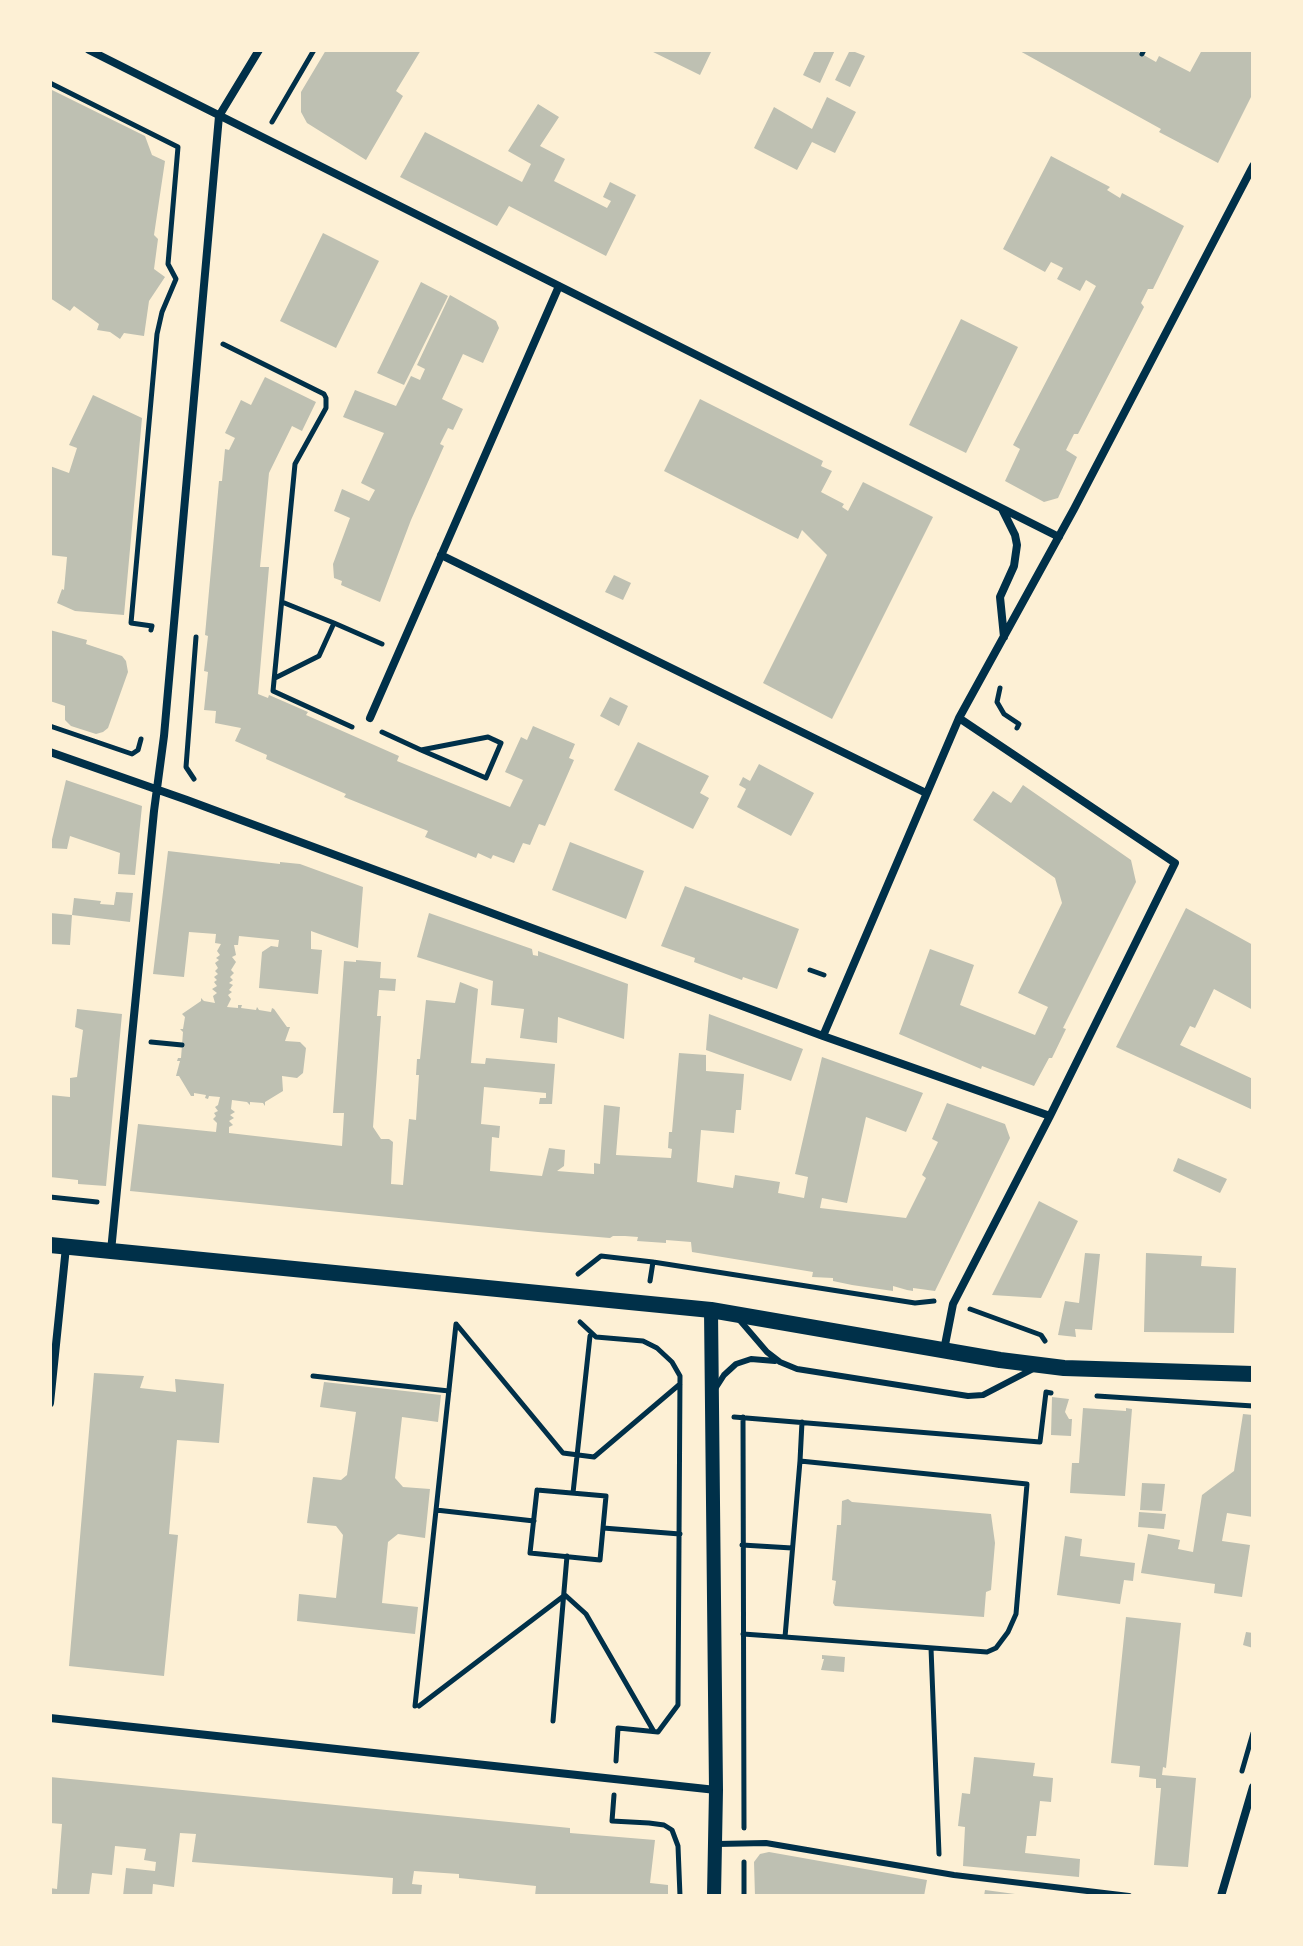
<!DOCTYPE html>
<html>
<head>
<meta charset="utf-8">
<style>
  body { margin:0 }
  #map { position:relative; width:1303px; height:1946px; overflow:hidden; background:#fdf0d5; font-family:Spectral,serif }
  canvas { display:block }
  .frame { position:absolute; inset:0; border:52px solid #fdf0d5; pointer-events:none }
</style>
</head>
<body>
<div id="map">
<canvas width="1303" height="1946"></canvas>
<div class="frame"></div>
</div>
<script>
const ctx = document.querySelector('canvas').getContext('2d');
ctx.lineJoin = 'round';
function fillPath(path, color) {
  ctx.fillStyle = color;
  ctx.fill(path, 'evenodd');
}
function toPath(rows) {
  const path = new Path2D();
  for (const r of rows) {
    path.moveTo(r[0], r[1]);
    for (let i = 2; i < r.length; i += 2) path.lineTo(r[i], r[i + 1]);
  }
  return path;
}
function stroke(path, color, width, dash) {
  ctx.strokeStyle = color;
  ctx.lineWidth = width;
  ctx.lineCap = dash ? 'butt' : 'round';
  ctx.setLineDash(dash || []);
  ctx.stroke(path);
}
const building = toPath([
  [326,50,421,50,396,91,403,96,366,160,307,123,301,112,301,92],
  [649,50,712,50,700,75],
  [815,50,835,50,820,83,803,75],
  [850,50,865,56,850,87,835,80],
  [1018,50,1135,50,1156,62,1159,56,1190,72,1202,50,1253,50,1253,93,1218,163,1159,132,1161,129],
  [50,89,145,136,152,155,165,161,154,235,158,239,154,269,165,277,149,301,144,336,124,333,120,339,110,332,97,330,99,324,74,306,70,311,50,298],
  [827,97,856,112,835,153,812,142,797,170,754,148,774,107,812,129],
  [538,104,559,117,540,146,565,159,554,181,607,208,611,201,603,197,610,182,636,195,606,256,509,206,497,226,400,177,425,132,522,182,531,164,508,151],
  [1051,156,1110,187,1107,190,1120,198,1122,193,1184,226,1153,289,1148,289,1141,303,1144,307,1078,434,1074,434,1066,450,1077,457,1058,498,1044,502,1005,481,1020,449,1013,445,1096,286,1086,280,1080,291,1057,279,1063,268,1051,262,1045,272,1003,249],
  [323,233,379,261,336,348,280,321],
  [421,282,448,296,404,385,377,373],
  [450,295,496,321,499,328,483,363,463,354,442,399,463,409,453,430,448,428,440,444,444,446,411,520,380,602,341,585,342,581,334,578,333,564,350,518,334,511,342,489,369,501,375,490,361,483,384,433,343,417,355,390,396,406,411,376,420,380,425,369,417,365],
  [961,319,1018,347,966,453,909,425],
  [265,377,316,402,302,431,292,426,269,473,260,567,269,567,258,694,268,698,269,695,308,712,306,715,399,756,397,761,510,807,523,780,505,772,521,737,527,740,533,726,575,744,569,758,574,760,545,826,539,824,530,845,523,843,514,863,493,855,491,859,478,853,476,858,425,837,428,831,344,797,346,794,266,759,267,755,235,741,241,728,215,723,216,711,204,710,208,672,204,671,208,636,205,635,219,481,222,481,225,449,229,450,235,438,225,433,241,400,251,405],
  [93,395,142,418,124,615,75,611,57,603,62,589,64,590,67,557,50,555,50,466,69,473,77,448,69,445],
  [700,399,823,461,821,466,832,471,821,492,844,504,842,507,848,511,863,482,933,517,832,719,763,683,827,555,802,530,798,539,664,471],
  [614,575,631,583,623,600,605,592],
  [50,630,87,640,86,644,122,656,126,661,128,672,108,728,103,732,96,734,71,726,65,720,65,706,50,701],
  [610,697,628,706,619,726,600,716],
  [638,742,709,776,700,793,709,798,693,829,614,790],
  [759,764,814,793,791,836,737,807,746,789,739,785,743,777,750,781],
  [66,780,142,806,135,875,118,874,120,853,70,836,67,849,50,848],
  [1023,785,1131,860,1136,882,1063,1028,1066,1029,1052,1058,1049,1058,1034,1086,982,1066,981,1069,899,1034,930,949,974,965,960,1005,1035,1035,1048,1007,1018,993,1062,903,1055,878,973,820,993,791,1011,803],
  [570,842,644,871,626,919,552,890],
  [168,851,280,864,280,862,300,864,363,887,358,948,311,931,311,949,322,950,318,994,259,988,262,952,271,946,278,947,279,940,239,936,238,945,234,945,236,955,232,957,236,962,231,970,234,973,230,977,233,980,229,983,233,985,229,990,232,992,228,995,231,999,227,1007,238,1008,238,1005,242,1005,241,1008,256,1010,257,1007,259,1010,271,1012,272,1008,274,1009,287,1027,290,1027,285,1041,300,1042,306,1048,303,1073,297,1078,282,1076,283,1091,265,1102,265,1106,263,1103,250,1102,250,1105,247,1102,232,1100,231,1109,235,1112,230,1115,234,1118,229,1121,233,1125,229,1127,229,1133,342,1146,344,1113,333,1113,344,961,356,962,356,960,381,962,380,978,396,979,395,991,379,990,377,1016,381,1016,373,1127,381,1139,389,1139,393,1142,391,1184,403,1185,409,1119,416,1120,419,1075,416,1075,417,1059,420,1059,426,1000,455,1003,460,982,478,989,471,1063,485,1064,486,1058,555,1064,552,1104,539,1104,540,1098,546,1098,546,1093,484,1087,481,1124,500,1126,499,1138,492,1137,490,1171,542,1176,549,1148,565,1150,564,1166,557,1171,594,1174,594,1163,600,1164,604,1105,620,1107,616,1155,671,1158,672,1149,668,1148,669,1132,672,1132,679,1053,706,1055,706,1071,744,1074,741,1110,736,1110,734,1133,701,1130,697,1182,733,1188,735,1175,780,1182,778,1193,804,1198,808,1177,795,1174,822,1057,923,1093,906,1132,866,1117,847,1203,822,1198,820,1208,906,1218,926,1178,922,1175,938,1142,932,1139,947,1103,1005,1124,1010,1138,935,1291,913,1288,913,1291,907,1290,893,1286,893,1291,852,1285,833,1281,833,1278,812,1277,813,1272,692,1252,691,1242,666,1240,666,1243,637,1241,638,1237,625,1236,613,1236,610,1238,538,1232,130,1191,138,1124,216,1132,217,1123,213,1119,216,1116,214,1113,218,1111,215,1107,218,1105,220,1097,209,1096,208,1099,205,1098,206,1095,194,1093,194,1096,191,1096,179,1076,176,1076,180,1061,177,1061,178,1058,181,1058,183,1032,180,1029,183,1029,185,1017,182,1014,201,1001,201,998,204,1001,215,1003,213,996,217,993,212,989,217,986,214,982,217,980,214,977,218,974,215,971,218,968,215,963,219,960,216,958,220,955,217,951,221,944,215,943,216,934,189,932,184,977,153,974],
  [685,886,799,929,777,989,743,977,742,980,694,962,695,958,661,946],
  [116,892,133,893,130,922,72,915,74,898,101,901,100,904,114,905],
  [1186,908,1253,945,1253,1010,1214,989,1195,1028,1190,1026,1180,1045,1253,1079,1253,1110,1116,1047],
  [50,913,72,915,70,945,50,944],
  [429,913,532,949,533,955,538,956,538,951,628,984,624,1039,558,1017,557,1043,520,1038,524,1009,491,1005,493,981,417,957],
  [77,1009,122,1014,106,1186,78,1184,78,1180,50,1177,50,1095,70,1097,70,1078,77,1077,83,1030,75,1027],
  [709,1014,803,1049,791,1081,706,1050],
  [1178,1158,1227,1179,1220,1193,1173,1171],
  [1039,1201,1078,1221,1041,1298,992,1295],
  [1085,1253,1100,1254,1092,1330,1075,1329,1076,1337,1058,1335,1065,1301,1079,1303],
  [1146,1253,1202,1256,1201,1266,1236,1268,1234,1333,1144,1332],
  [94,1373,144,1376,140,1388,176,1392,175,1379,224,1384,219,1443,177,1440,169,1534,178,1535,164,1676,69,1666],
  [324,1382,441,1395,438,1422,402,1417,395,1478,403,1487,430,1489,425,1538,398,1534,388,1542,382,1603,418,1607,415,1634,297,1621,299,1594,336,1598,343,1535,336,1526,307,1523,313,1477,341,1480,347,1475,356,1412,320,1407],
  [1052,1397,1069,1399,1065,1412,1069,1419,1072,1419,1071,1436,1051,1435],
  [1083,1408,1126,1411,1126,1408,1132,1409,1125,1496,1070,1493,1072,1463,1079,1463],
  [1243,1414,1253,1415,1253,1517,1227,1513,1222,1541,1250,1545,1242,1597,1214,1593,1215,1584,1141,1573,1148,1534,1180,1540,1178,1549,1193,1552,1202,1495,1234,1471],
  [1142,1483,1165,1484,1162,1511,1140,1510],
  [848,1499,852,1502,991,1514,995,1543,991,1590,986,1592,984,1617,835,1606,833,1603,836,1581,832,1580,837,1525,841,1525,842,1501],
  [1139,1512,1166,1514,1164,1529,1138,1527],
  [1065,1536,1082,1539,1080,1556,1135,1563,1133,1581,1124,1580,1120,1604,1057,1595],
  [1126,1617,1181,1623,1166,1768,1163,1767,1162,1775,1196,1778,1188,1867,1154,1865,1161,1788,1156,1788,1156,1779,1139,1777,1140,1766,1111,1763],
  [1246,1632,1253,1633,1253,1648,1243,1645],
  [822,1655,845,1657,844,1672,821,1670,824,1659,822,1659],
  [974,1757,1035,1763,1033,1776,1053,1778,1051,1802,1040,1801,1036,1836,1027,1836,1025,1853,1080,1859,1079,1877,963,1866,965,1827,958,1826,962,1793,970,1794],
  [50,1777,570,1828,570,1833,655,1840,650,1883,668,1885,668,1896,535,1896,536,1886,459,1878,459,1874,414,1871,412,1884,422,1885,421,1896,392,1896,393,1878,192,1862,196,1834,180,1833,174,1887,153,1884,152,1896,123,1896,126,1868,155,1871,156,1862,144,1860,146,1849,115,1846,112,1875,92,1873,89,1896,50,1896,50,1888,57,1889,62,1824,50,1823],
  [769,1852,927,1880,924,1896,755,1896,754,1862,760,1854],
  [985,1890,1015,1894,1015,1896,984,1896]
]);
const path = toPath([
  [1142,54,1144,50],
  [50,83,178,147,168,264,176,279,162,312,157,334,131,623,152,626,151,630],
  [272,122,314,50],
  [223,344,324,394,326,398,326,408,295,464,273,691,352,727],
  [334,623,382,644],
  [275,678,319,656,334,623,282,602],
  [1000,688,997,702,1004,714,1019,724,1017,728],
  [50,726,132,754,138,750,141,739],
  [382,732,421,750,486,778,501,743,488,737,421,750],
  [194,779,186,767,196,637],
  [810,970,824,975],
  [151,1042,182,1045],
  [50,1197,97,1202],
  [578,1274,601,1256,653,1262,915,1303,934,1301],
  [650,1281,653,1262],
  [970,1309,1041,1335,1045,1341],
  [580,1322,596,1337,643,1341,657,1348,672,1362,680,1376,678,1705,658,1732,618,1728,616,1761],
  [457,1325,563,1453,594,1457,680,1384],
  [313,1376,449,1391],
  [1097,1396,1253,1406],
  [734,1417,1040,1442,1046,1392,1051,1393],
  [743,1417,744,1828],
  [800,1461,802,1422],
  [537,1490,606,1496,600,1560,530,1553,537,1490],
  [573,1493,590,1336],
  [436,1510,534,1521],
  [603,1528,680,1534],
  [742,1545,792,1548],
  [743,1634,785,1637,987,1652,996,1648,1008,1632,1016,1614,1027,1484,800,1461,785,1637],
  [931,1648,939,1854],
  [415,1706,456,1324],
  [419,1706,565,1595,586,1614,653,1730],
  [553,1721,567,1556],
  [1242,1771,1253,1733],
  [614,1795,612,1821,649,1823,664,1825,672,1830,678,1846,680,1896],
  [744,1862,744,1896]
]);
const service = toPath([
  [737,1317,767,1352,780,1362,797,1369,968,1396,983,1395,1033,1369],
  [715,1389,724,1375,736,1364,751,1359,775,1361],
  [717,1844,766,1843,954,1875,1129,1896]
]);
const minor = toPath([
  [89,50,1059,537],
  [1002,509,1015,535,1017,545,1014,566,1000,597,1004,637],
  [441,555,926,793],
  [370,718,559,286],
  [50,752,187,800,823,1036,1050,1116],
  [823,1036,959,718,1074,509,1253,166],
  [111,1251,154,811,164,736,219,116,259,50],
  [944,1350,953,1304,1050,1116,1175,863,959,718],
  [50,1403,66,1247],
  [50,1718,716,1790],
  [1221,1896,1253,1787]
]);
const tertiary = toPath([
  [711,1310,716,1790,714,1896]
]);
const secondary = toPath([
  [50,1245,711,1310,1000,1360,1064,1368,1253,1374]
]);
fillPath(building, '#bec0b2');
stroke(path, '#003049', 5);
stroke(service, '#003049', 6);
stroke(minor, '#003049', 8);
stroke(tertiary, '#003049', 14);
stroke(secondary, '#003049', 16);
</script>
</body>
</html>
